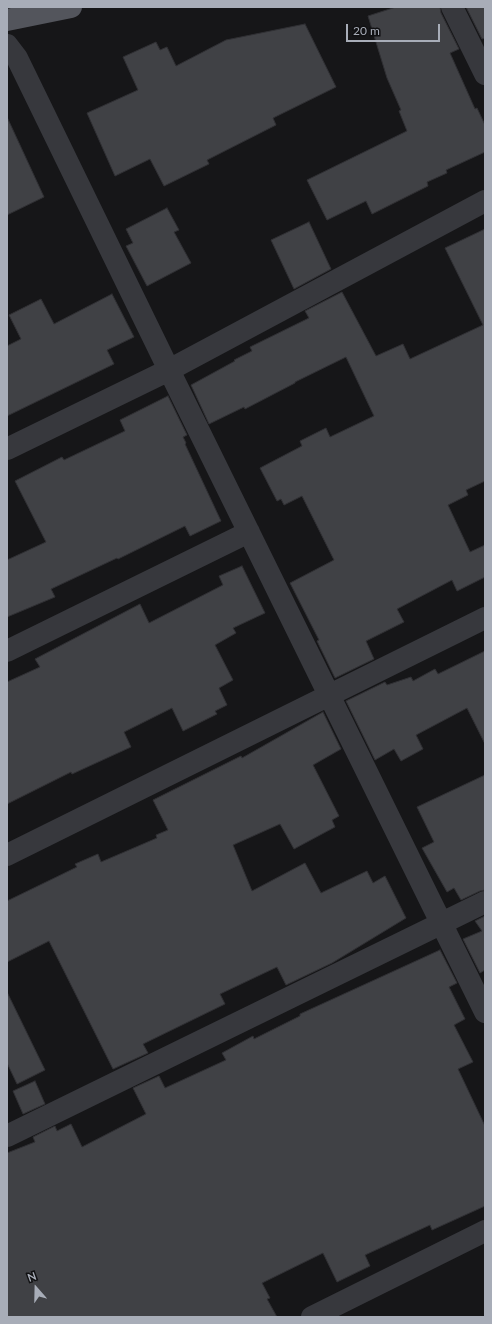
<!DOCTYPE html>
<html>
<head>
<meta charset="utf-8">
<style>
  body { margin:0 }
  #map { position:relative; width:492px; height:1324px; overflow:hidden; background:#161618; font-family:Lato,sans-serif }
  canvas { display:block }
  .frame { position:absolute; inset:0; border:8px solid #a8adb8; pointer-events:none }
  .north { position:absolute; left:16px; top:1268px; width:40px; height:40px; -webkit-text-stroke:3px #111113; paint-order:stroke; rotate:340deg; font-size:11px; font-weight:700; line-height:16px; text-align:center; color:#a8adb8 }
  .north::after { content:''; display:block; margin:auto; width:14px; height:18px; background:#a8adb8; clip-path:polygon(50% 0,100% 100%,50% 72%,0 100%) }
  .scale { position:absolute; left:346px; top:24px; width:94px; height:18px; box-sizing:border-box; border:2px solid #a8adb8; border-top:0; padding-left:5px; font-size:12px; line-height:14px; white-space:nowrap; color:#a8adb8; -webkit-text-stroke:3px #111113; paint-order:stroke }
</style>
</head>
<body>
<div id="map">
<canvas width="492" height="1324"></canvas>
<div class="frame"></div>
<div class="north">N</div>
<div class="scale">20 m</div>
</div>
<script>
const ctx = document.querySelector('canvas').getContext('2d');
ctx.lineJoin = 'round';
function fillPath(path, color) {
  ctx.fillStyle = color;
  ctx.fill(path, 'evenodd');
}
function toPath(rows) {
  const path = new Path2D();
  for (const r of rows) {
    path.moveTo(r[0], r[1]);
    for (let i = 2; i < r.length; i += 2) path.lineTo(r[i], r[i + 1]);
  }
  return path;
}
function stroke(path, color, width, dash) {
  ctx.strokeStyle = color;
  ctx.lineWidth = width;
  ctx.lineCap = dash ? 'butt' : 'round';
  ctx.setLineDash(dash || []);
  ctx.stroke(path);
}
const building = toPath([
  [396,7,440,7,441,13,459,49,450,53,475,109,477,108,485,125,485,152,446,170,447,173,427,182,428,186,372,214,366,201,327,220,307,180,407,131,399,111,401,110,387,78,368,16,396,7],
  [466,7,485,7,485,38,482,39,466,7],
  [305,24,336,87,273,118,276,125,207,160,209,164,164,186,150,159,115,176,87,113,138,90,123,57,156,42,160,50,167,47,176,66,226,40,305,24],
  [7,117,44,197,7,215,7,117],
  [167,208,179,230,174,232,191,263,147,286,126,246,133,243,126,229,167,208],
  [309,222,331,269,294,289,271,240,309,222],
  [485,229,485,481,466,490,468,495,448,505,470,552,485,545,485,577,457,591,452,580,397,609,404,622,366,641,374,659,335,678,317,641,319,640,290,583,334,560,302,496,284,505,281,499,277,501,260,468,302,446,300,441,326,428,330,437,374,416,346,357,295,382,295,383,245,409,244,407,209,424,191,385,235,361,234,360,252,351,250,347,309,318,305,311,342,292,376,356,403,344,410,359,483,325,445,248,485,229],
  [112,294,134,337,107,350,114,364,7,416,7,346,21,339,9,315,41,299,54,324,112,294],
  [168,396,187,435,183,437,186,443,185,444,221,521,190,536,185,526,118,559,117,558,51,589,55,597,7,617,7,560,46,542,15,481,62,457,64,460,125,431,120,420,168,396],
  [242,566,265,613,233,628,236,633,215,645,233,680,219,688,227,705,215,711,217,714,183,731,172,708,124,732,131,747,72,774,71,772,7,804,7,682,40,667,35,659,140,604,149,623,223,585,219,576,242,566],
  [485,651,485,744,467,708,416,735,423,749,401,761,394,749,375,760,346,701,385,682,387,685,411,677,413,681,435,669,438,674,485,651],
  [323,712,341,749,313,765,339,816,332,820,335,827,294,849,280,824,233,845,252,891,305,863,321,893,367,871,373,883,385,876,406,918,332,963,286,985,277,967,220,994,225,1004,143,1044,148,1053,113,1069,49,941,7,962,7,901,77,867,75,864,98,854,101,862,157,838,156,835,168,830,153,800,241,756,242,758,323,712],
  [485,775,485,890,480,891,461,900,454,888,447,892,422,848,434,842,417,807,485,775],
  [485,916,485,970,480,973,463,939,482,931,475,921,485,916],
  [440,950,457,983,449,987,465,1019,454,1025,473,1062,458,1069,485,1126,485,1206,432,1230,430,1225,365,1255,370,1266,337,1282,323,1253,262,1283,270,1298,267,1299,277,1317,7,1317,7,1153,35,1142,33,1137,55,1126,57,1131,71,1124,82,1147,146,1114,133,1088,159,1076,165,1088,226,1060,222,1053,253,1036,254,1039,300,1016,300,1014,440,950],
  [7,992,45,1070,17,1084,7,1063,7,992],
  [35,1081,45,1104,23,1114,13,1091,35,1081]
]);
const street = toPath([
  [452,7,485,74],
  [7,45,17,58,169,370,485,1012],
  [7,449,169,370,485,201],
  [7,651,249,532],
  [7,855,485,618],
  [7,1136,485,902],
  [312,1317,485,1231]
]);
const primary = toPath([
  [7,20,71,7]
]);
fillPath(building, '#404145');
stroke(building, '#303034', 1);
stroke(street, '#37383d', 22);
stroke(primary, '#53555c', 22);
</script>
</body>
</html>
